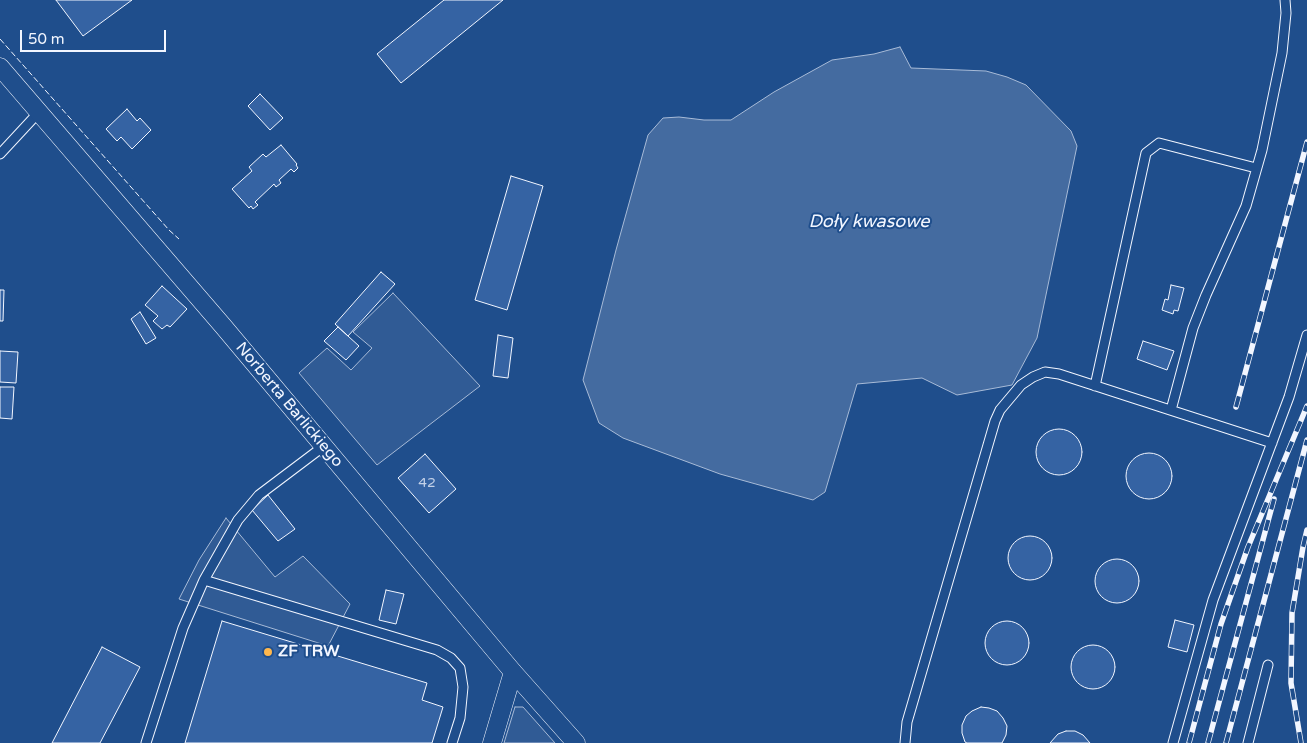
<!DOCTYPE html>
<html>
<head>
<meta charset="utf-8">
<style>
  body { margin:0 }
  #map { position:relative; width:1307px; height:743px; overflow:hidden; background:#1f4e8c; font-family:"Varela Round",sans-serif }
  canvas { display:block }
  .scale { position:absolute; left:20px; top:30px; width:146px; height:22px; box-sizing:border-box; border:2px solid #f2f6ff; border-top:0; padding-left:6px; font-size:15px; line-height:18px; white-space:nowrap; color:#f2f6ff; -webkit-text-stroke:4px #1f4e8c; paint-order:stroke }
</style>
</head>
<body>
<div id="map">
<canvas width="1307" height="743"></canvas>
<div class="scale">50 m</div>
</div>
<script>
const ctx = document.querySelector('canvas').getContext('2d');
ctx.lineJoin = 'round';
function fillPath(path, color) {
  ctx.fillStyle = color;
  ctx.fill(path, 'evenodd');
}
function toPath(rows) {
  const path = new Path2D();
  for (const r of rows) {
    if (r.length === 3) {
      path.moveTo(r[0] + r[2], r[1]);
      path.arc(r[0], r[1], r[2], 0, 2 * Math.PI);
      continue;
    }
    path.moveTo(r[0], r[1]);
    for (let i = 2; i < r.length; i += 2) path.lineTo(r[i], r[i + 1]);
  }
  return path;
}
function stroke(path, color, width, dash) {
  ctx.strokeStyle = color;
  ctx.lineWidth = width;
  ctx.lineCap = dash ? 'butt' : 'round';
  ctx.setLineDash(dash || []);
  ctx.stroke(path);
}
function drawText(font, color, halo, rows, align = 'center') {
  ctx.font = font + ' "Varela Round",sans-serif';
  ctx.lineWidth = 4;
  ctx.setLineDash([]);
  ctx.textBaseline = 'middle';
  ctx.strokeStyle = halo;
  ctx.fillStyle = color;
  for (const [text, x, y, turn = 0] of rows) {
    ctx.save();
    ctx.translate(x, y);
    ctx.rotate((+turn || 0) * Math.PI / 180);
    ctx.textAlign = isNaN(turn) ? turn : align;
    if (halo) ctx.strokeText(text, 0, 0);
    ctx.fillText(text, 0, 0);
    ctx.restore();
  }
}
const built = toPath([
  [393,293,480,386,377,465,299,373,327,348,351,370,372,348,353,332,393,293],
  [226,518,275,577,303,556,350,604,328,646,179,599,199,560,226,518],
  [515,707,523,707,555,743,504,743,515,707]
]);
const water = toPath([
  [900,47,911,68,986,71,1007,77,1026,85,1071,131,1077,146,1037,338,1012,385,957,395,922,378,857,384,825,492,813,500,720,474,623,438,599,423,583,380,616,250,648,135,663,118,679,117,704,120,731,120,774,92,832,60,874,54,900,47]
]);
const building = toPath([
  [56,0,132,0,83,36,56,0],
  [444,0,503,0,401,83,377,54,444,0],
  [260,94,283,118,270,130,248,106,260,94],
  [127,109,137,121,140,118,151,130,132,149,121,137,117,141,106,129,127,109],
  [281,145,297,164,296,165,298,168,294,172,291,169,279,180,281,183,276,187,274,184,255,202,258,205,253,209,251,206,249,208,232,189,252,171,249,167,263,154,266,157,281,145],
  [511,176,543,186,507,310,475,300,511,176],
  [381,272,395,284,348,336,335,324,381,272],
  [1171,285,1184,288,1178,311,1174,310,1173,314,1162,310,1165,299,1168,300,1171,285],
  [162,286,187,309,170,327,167,325,162,329,153,321,158,316,145,305,162,286],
  [0,290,4,290,3,321,0,321,0,290],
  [140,312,156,338,146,344,131,319,140,312],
  [338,327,359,346,346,360,324,341,338,327],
  [498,335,513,338,508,378,493,376,498,335],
  [1143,341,1174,351,1167,370,1137,359,1143,341],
  [0,351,18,352,16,383,0,382,0,351],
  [0,387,14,387,12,419,0,418,0,387],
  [1059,452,23],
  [1149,476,23],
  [425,454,456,489,429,513,398,478,425,454],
  [268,495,295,529,278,541,252,510,268,495],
  [1030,558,22],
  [1117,581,22],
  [386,590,404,594,396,624,379,620,386,590],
  [1175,620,1194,625,1187,652,1168,647,1175,620],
  [1007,643,22],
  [222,621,427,683,422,700,443,707,432,743,185,743,222,621],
  [1093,667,22],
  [102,647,140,667,100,743,52,743,102,647],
  [981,707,989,708,997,711,1003,718,1007,726,1006,735,1002,743,967,743,965,742,962,733,962,725,966,716,972,711,981,707],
  [1066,731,1075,731,1083,735,1090,743,1050,743,1058,734,1066,731]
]);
const service = toPath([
  [0,154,39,112],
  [1095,386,1146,153,1159,143,1256,168],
  [1171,410,1193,328,1206,295,1246,206,1262,150,1282,53,1286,13,1285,0],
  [204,580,437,650,451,658,460,668,463,687,460,718,452,743],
  [146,743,183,628,204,580,238,520,259,495,324,446],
  [905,743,907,722,995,421,1000,410,1021,385,1033,377,1045,372,1059,374,1272,443],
  [1173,743,1213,600,1289,397,1307,335],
  [1248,743,1268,665]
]);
const minor = toPath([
  [0,67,223,326,513,672,576,743],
  [492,743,513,672]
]);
const rail = toPath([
  [1236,407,1307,142],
  [1189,743,1221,624,1248,547,1307,406],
  [1208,743,1274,499],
  [1226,743,1307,440],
  [1301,743,1291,683,1292,613,1303,547,1307,530]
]);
const fence = toPath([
  [0,39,169,230,179,239]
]);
const markers = [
  [268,652,5,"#ffb74d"]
];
const numberNames = [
  ["42",427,483]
];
const streetNames = [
  ["Norberta Barlickiego",289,405,50]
];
const poiNames = [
  ["ZF TRW",278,652]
];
const waterNames = [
  ["Doły kwasowe",869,222]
];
fillPath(built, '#305b95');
stroke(built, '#a8bbd7', 1);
fillPath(water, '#446ba0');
stroke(water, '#a8bbd7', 1);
fillPath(building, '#3563a3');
stroke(building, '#f2f6ff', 1);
stroke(service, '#f2f6ff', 11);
stroke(minor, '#f2f6ff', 19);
stroke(service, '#1f4e8c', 9);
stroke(minor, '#1f4e8c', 18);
stroke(rail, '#f2f6ff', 5.5);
stroke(rail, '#1f4e8c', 4, [11]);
stroke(fence, '#f2f6ff', 1, [6, 2.5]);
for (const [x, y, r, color] of markers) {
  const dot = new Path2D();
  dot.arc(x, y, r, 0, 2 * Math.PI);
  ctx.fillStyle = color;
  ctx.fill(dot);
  stroke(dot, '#1f4e8c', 2);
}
drawText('14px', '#c3d1e8', null, numberNames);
drawText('16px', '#f2f6ff', '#1f4e8c', streetNames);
drawText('bold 16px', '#f2f6ff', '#1f4e8c', poiNames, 'left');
drawText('italic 18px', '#f2f6ff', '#1f4e8c', waterNames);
</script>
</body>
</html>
